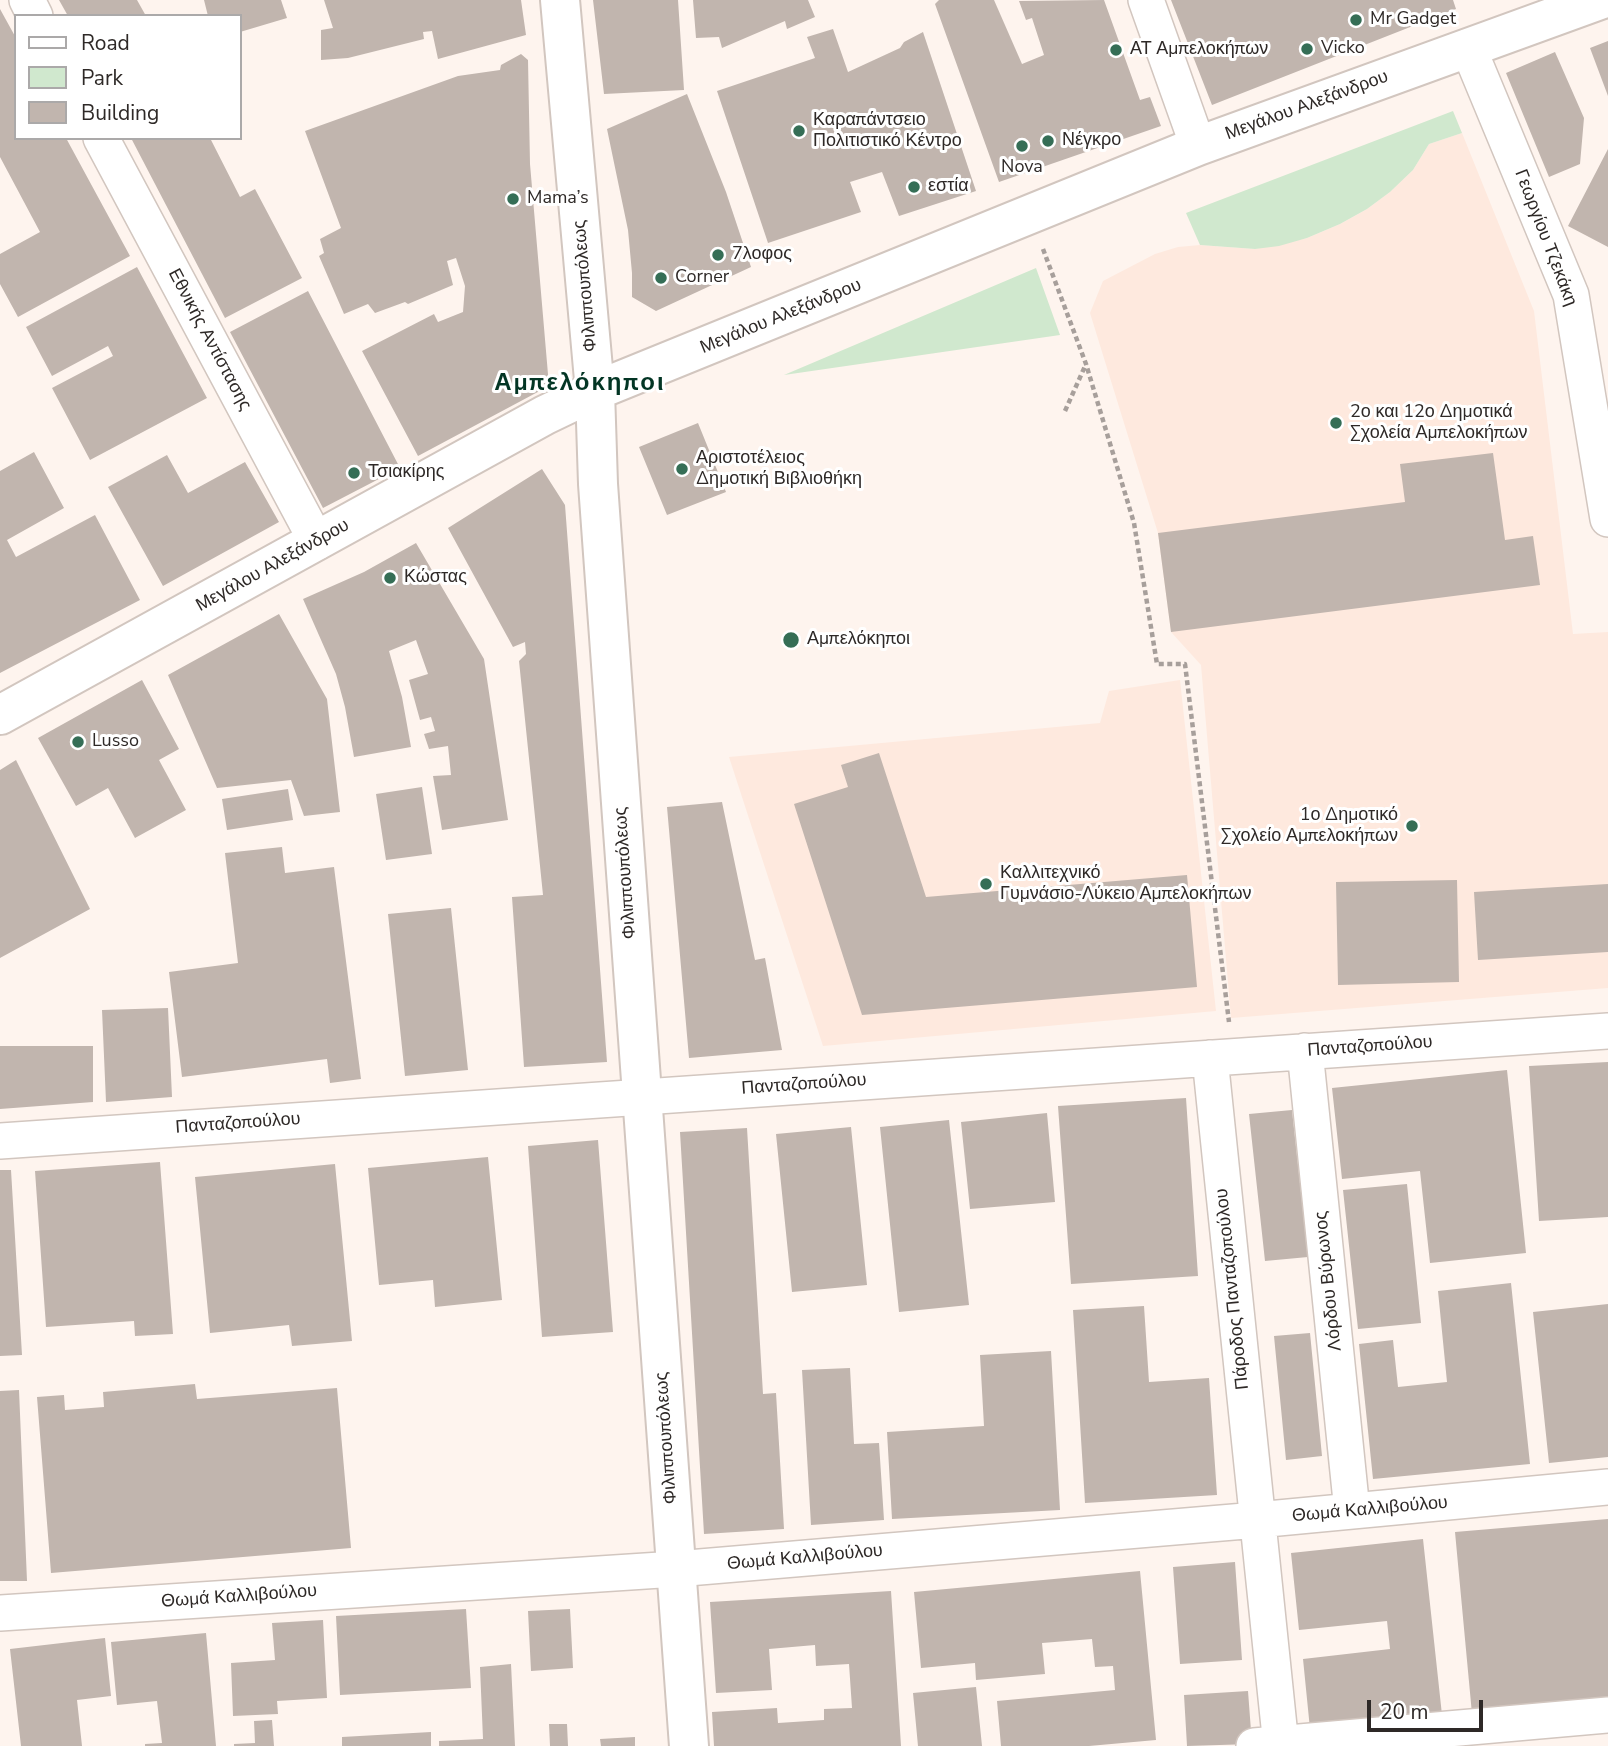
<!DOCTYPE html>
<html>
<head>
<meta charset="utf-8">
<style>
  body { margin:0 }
  #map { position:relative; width:1608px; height:1746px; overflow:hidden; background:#fef4ee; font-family:"Nunito Sans",sans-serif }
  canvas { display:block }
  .legend { position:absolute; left:14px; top:14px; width:228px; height:126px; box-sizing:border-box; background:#fff; border:2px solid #aba9a9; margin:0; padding:9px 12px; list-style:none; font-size:21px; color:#2e2927 }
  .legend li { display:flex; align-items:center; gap:14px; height:35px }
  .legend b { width:35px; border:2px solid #aba9a9 }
  .scale { position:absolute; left:1367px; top:1700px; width:116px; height:32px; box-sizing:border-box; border:4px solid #2e2927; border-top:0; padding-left:9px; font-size:21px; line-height:24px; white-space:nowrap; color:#2e2927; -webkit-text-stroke:5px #fff; paint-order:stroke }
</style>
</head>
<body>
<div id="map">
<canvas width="1608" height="1746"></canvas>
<ul class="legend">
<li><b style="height:9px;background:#fff"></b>Road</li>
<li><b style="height:19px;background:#d0e8ce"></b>Park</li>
<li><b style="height:19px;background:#c1b5ae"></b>Building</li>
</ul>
<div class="scale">20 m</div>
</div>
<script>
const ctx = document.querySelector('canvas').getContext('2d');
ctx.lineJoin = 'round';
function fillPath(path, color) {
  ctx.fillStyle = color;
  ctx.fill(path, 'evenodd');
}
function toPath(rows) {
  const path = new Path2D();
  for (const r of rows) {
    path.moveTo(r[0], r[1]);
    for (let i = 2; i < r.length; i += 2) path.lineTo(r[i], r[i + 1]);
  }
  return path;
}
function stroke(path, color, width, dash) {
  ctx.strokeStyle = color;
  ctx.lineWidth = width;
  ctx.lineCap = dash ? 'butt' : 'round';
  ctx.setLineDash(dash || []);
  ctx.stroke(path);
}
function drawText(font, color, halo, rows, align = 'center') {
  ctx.font = font + ' "Nunito Sans",sans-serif';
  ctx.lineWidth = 6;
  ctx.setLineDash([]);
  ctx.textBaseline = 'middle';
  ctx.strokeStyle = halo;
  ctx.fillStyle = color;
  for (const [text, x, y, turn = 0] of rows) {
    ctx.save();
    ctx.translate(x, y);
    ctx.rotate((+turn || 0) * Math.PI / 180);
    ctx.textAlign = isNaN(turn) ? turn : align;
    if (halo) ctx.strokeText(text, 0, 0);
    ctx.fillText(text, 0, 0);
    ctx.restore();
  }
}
const built = toPath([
  [1462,133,1534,311,1573,634,1608,632,1608,988,1231,1018,1201,665,1171,632,1158,533,1090,313,1103,281,1155,254,1178,247,1200,245,1255,249,1307,238,1340,224,1367,209,1390,192,1413,170,1429,144],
  [1180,680,1216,1011,823,1046,729,757,1100,723,1109,691]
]);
const green = toPath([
  [1453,111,1462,133,1429,144,1413,170,1390,192,1367,209,1340,224,1307,238,1279,246,1255,249,1200,245,1186,213],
  [1036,268,1060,335,784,375]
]);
const building = toPath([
  [59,0,137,0,146,16,68,16],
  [204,0,281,0,287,18,240,32,240,16,208,16],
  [324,0,521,0,526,35,438,59,432,31,423,32,424,39,348,58,321,60,321,30,333,28],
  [593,0,678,0,684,90,604,94],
  [693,0,808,0,815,17,787,29,785,21,722,48,719,37,696,38],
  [939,0,994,0,1022,64,1044,55,1032,18,1026,20,1019,1,1104,0,1140,100,1150,97,1161,126,999,182,935,4],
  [1171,0,1453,0,1456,9,1212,105],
  [0,9,16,38,16,138,66,138,130,256,18,317,0,284,0,254,40,232,0,157],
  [833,29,848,72,900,48,904,42,923,32,976,191,899,216,882,172,850,182,861,212,768,243,717,91,815,58,807,37],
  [1608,41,1608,96,1590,48],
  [1555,52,1584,118,1580,164,1549,177,1506,73],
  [521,54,528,60,530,164,549,386,418,456,362,351,434,314,438,322,463,312,465,286,456,258,447,261,453,285,408,304,405,302,375,313,368,304,344,314,319,256,324,253,320,239,341,228,305,131,458,76,500,70,501,65],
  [687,94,726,192,751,267,656,311,632,297,632,273,628,230,607,129],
  [131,138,210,138,240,197,255,189,302,278,225,318],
  [1608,149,1608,247,1568,226],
  [137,267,207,398,90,460,52,388,113,356,108,346,52,376,26,327],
  [308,291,400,468,323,508,230,332],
  [698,423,726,492,667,515,639,447],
  [34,452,64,508,7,540,16,557,95,515,140,600,0,673,0,471],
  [1493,453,1505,540,1533,536,1540,585,1171,632,1158,533,1405,502,1400,464],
  [167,455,188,493,245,462,279,522,163,586,108,487],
  [542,469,565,505,607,1062,524,1067,512,897,543,895,519,661,526,654,525,642,513,647,448,528],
  [416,543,484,659,508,820,442,830,433,776,451,775,448,746,429,749,424,734,435,731,431,717,420,720,409,680,428,674,416,640,389,651,402,697,411,747,354,757,345,707,336,674,303,599,364,572],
  [279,614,327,699,340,812,304,816,291,780,217,788,168,675],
  [142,680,179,749,159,760,186,810,135,838,108,788,76,806,38,738],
  [879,753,926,897,1187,875,1197,987,862,1015,794,804,848,787,841,765],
  [16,760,90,909,0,958,0,770],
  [422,787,432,854,386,860,376,794],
  [288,789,293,820,227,830,222,799],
  [722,802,755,960,765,958,782,1050,689,1058,667,807],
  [282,847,285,873,334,867,361,1079,330,1083,327,1059,182,1077,169,972,238,963,225,853],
  [1457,880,1459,982,1338,985,1336,882],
  [1608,884,1608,952,1478,960,1474,892],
  [451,908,468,1070,405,1076,388,914],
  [168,1008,172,1097,106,1102,102,1010],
  [0,1046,93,1046,93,1102,0,1109],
  [1608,1062,1608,1217,1539,1221,1529,1066],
  [1507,1070,1526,1253,1430,1263,1420,1171,1342,1179,1332,1088],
  [1186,1098,1198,1276,1071,1284,1058,1106],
  [1292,1110,1308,1257,1265,1261,1249,1114],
  [1047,1113,1055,1202,970,1209,961,1122],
  [949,1120,969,1305,899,1312,880,1127],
  [851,1127,867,1285,792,1292,776,1134],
  [747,1128,763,1394,776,1393,784,1529,704,1534,680,1132],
  [598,1140,613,1332,542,1337,528,1146],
  [488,1157,502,1300,435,1307,433,1280,379,1285,368,1168],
  [160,1162,173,1334,135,1336,134,1321,46,1327,35,1171],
  [335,1164,352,1341,292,1346,289,1325,210,1333,195,1177],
  [0,1170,11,1170,22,1355,0,1356],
  [1407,1184,1421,1323,1358,1329,1343,1190],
  [1511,1283,1530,1464,1373,1479,1359,1344,1393,1340,1398,1387,1447,1382,1438,1291],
  [1608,1304,1608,1457,1549,1463,1533,1312],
  [1144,1306,1149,1382,1209,1378,1217,1495,1085,1503,1073,1310],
  [1310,1333,1322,1456,1286,1460,1274,1336],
  [1051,1351,1060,1510,892,1519,887,1432,984,1426,980,1355],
  [850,1368,854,1444,879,1443,884,1520,811,1525,802,1370],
  [195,1384,197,1399,337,1388,351,1548,51,1573,37,1397,64,1395,65,1410,104,1407,103,1392],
  [19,1390,27,1581,0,1581,0,1391],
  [1608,1519,1608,1702,1472,1714,1455,1532],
  [1423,1539,1442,1715,1310,1729,1303,1659,1390,1649,1387,1621,1299,1630,1291,1553],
  [1235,1562,1242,1660,1180,1664,1173,1567],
  [1140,1571,1156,1740,1089,1746,1001,1746,997,1701,1115,1690,1113,1666,1095,1667,1092,1639,1042,1643,1045,1674,976,1680,975,1663,921,1668,914,1592],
  [891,1591,901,1746,714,1746,712,1712,777,1708,778,1723,824,1720,824,1709,852,1708,849,1664,816,1666,815,1645,769,1649,772,1690,716,1693,710,1602],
  [466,1609,471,1688,340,1695,336,1616],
  [570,1609,573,1668,531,1671,528,1611],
  [323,1620,327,1698,277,1701,278,1714,233,1716,231,1663,275,1660,272,1623],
  [206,1633,216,1746,145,1746,145,1744,162,1743,157,1701,117,1705,111,1642],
  [105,1638,111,1696,77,1700,82,1746,21,1746,10,1649],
  [511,1664,515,1746,439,1746,439,1741,483,1739,480,1667],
  [976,1687,982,1746,918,1746,913,1693],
  [1248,1691,1252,1744,1187,1746,1184,1695],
  [272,1720,274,1746,234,1746,234,1744,255,1743,254,1721],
  [549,1724,567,1724,568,1746,550,1746],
  [431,1732,431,1746,342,1746,342,1737],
  [635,1737,635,1746,601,1746,600,1739]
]);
const path = toPath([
  [1043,249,1086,364,1134,523,1157,664,1185,664,1229,1022],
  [1065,411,1086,364]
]);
const minor = toPath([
  [27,0,35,16],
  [1146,0,1198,146],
  [1468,47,1571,295,1608,519],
  [101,138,317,542],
  [1305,1051,1352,1511],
  [1210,1058,1281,1746],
  [0,1141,1608,1031],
  [0,1613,676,1569,1257,1520,1608,1487],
  [1254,1746,1608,1715]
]);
const secondary = toPath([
  [560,0,595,391,598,484,689,1746],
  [0,715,545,415,595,391,1198,146,1600,0]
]);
const markers = [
  [1356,20,7,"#356e56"],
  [1307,49,7,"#356e56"],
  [1116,50,7,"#356e56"],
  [799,131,7,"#356e56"],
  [1048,141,7,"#356e56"],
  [1022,146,7,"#356e56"],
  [914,187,7,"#356e56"],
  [513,199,7,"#356e56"],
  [718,255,7,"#356e56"],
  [661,278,7,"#356e56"],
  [1336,423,7,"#356e56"],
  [682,469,7,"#356e56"],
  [354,473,7,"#356e56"],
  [390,578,7,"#356e56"],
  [791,640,9,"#356e56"],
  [78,742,7,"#356e56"],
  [1412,826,7,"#356e56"],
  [986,884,7,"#356e56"]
];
const poiNames = [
  ["Mr Gadget",1370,20],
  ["Vicko",1321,49],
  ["ΑΤ Αμπελοκήπων",1130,50],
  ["Καραπάντσειο",813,121],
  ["Πολιτιστικό Κέντρο",813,142],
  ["Νέγκρο",1062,141],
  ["Nova",1022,168,"center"],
  ["εστία",928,187],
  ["Mama’s",527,199],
  ["7λοφος",732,255],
  ["Corner",675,278],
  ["2ο και 12ο Δημοτικά",1350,413],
  ["Σχολεία Αμπελοκήπων",1350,434],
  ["Αριστοτέλειος",696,459],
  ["Δημοτική Βιβλιοθήκη",696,480],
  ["Τσιακίρης",368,473],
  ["Κώστας",404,578],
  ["Αμπελόκηποι",807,640],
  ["Lusso",92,742],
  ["1ο Δημοτικό",1398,816,"right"],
  ["Σχολείο Αμπελοκήπων",1398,837,"right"],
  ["Καλλιτεχνικό",1000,874],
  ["Γυμνάσιο-Λύκειο Αμπελοκήπων",1000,895]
];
const streetNames = [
  ["Μεγάλου Αλεξάνδρου",1307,106,-20],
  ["Γεωργίου Τζεκάκη",1545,238,69],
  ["Φιλιππουπόλεως",586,286,-95],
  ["Μεγάλου Αλεξάνδρου",781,317,-22],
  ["Εθνικής Αντίστασης",209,340,62],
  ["Μεγάλου Αλεξάνδρου",273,566,-29],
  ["Φιλιππουπόλεως",626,873,-94],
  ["Πανταζοπούλου",1370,1047,-4],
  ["Πανταζοπούλου",804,1085,-4],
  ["Πανταζοπούλου",238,1124,-4],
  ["Λόρδου Βύρωνος",1329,1281,-96],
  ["Πάροδος Πανταζοπούλου",1233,1289,-96],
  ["Φιλιππουπόλεως",667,1438,-94],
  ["Θωμά Καλλιβούλου",1370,1510,-5],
  ["Θωμά Καλλιβούλου",805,1558,-5],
  ["Θωμά Καλλιβούλου",239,1597,-4]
];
const districtNames = [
  ["Αμπελόκηποι",580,384]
];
fillPath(built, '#fee9de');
fillPath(green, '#d0e8ce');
fillPath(building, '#c1b5ae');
stroke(minor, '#d2c6bf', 38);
stroke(secondary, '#d2c6bf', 42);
stroke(path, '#a79f9b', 4.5, [5, 3.5]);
stroke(minor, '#fff', 35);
stroke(secondary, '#fff', 38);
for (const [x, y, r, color] of markers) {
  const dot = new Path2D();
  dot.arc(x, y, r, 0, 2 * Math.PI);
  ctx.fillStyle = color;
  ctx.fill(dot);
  stroke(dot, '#fff', 2.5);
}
drawText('18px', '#2e2927', '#fff', poiNames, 'left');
drawText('18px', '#2e2927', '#fff', streetNames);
ctx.letterSpacing = '2px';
drawText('bold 24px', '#033524', '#fff', districtNames);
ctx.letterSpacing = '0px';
</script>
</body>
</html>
